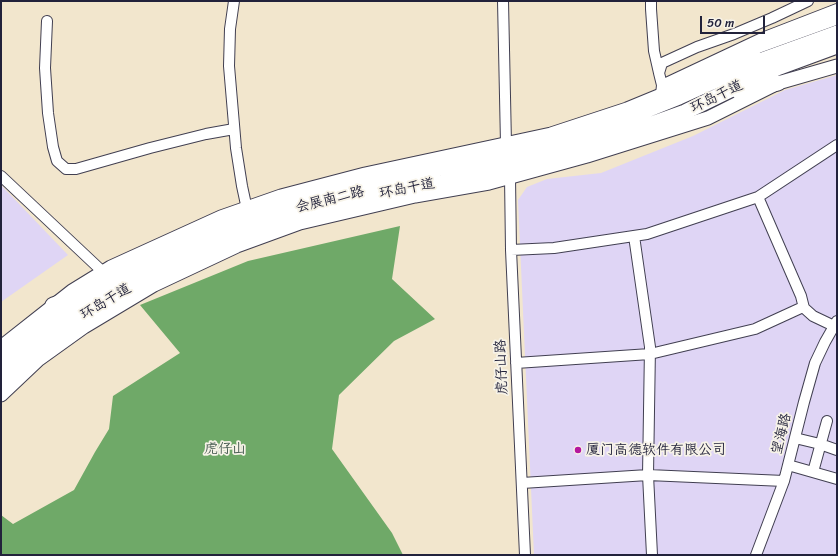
<!DOCTYPE html>
<html>
<head>
<meta charset="utf-8">
<style>
  body { margin:0 }
  #map { position:relative; width:838px; height:556px; overflow:hidden; background:#f2e6cd; font-family:Sriracha,sans-serif }
  canvas { display:block }
  .frame { position:absolute; inset:0; border:2px solid #22223b; pointer-events:none }
  .scale { position:absolute; left:700px; top:16px; width:65px; height:18px; box-sizing:border-box; border:2px solid #22223b; border-top:0; padding-left:5px; font-size:12px; line-height:14px; white-space:nowrap; color:#22223b; -webkit-text-stroke:3px #f7f3e8; paint-order:stroke }
</style>
</head>
<body>
<div id="map">
<canvas width="838" height="556"></canvas>
<div class="frame"></div>
<div class="scale">50 m</div>
</div>
<script>
const ctx = document.querySelector('canvas').getContext('2d');
ctx.lineJoin = 'round';
function fillPath(path, color) {
  ctx.fillStyle = color;
  ctx.fill(path, 'evenodd');
}
function toPath(rows) {
  const path = new Path2D();
  for (const r of rows) {
    path.moveTo(r[0], r[1]);
    for (let i = 2; i < r.length; i += 2) path.lineTo(r[i], r[i + 1]);
  }
  return path;
}
function stroke(path, color, width, dash) {
  ctx.strokeStyle = color;
  ctx.lineWidth = width;
  ctx.lineCap = dash ? 'butt' : 'round';
  ctx.setLineDash(dash || []);
  ctx.stroke(path);
}
function drawText(font, color, halo, rows, align = 'center') {
  ctx.font = font + ' Sriracha,"LXGW WenKai TC",sans-serif';
  ctx.lineWidth = 3.5;
  ctx.setLineDash([]);
  ctx.textBaseline = 'middle';
  ctx.strokeStyle = halo;
  ctx.fillStyle = color;
  for (const [text, x, y, turn = 0] of rows) {
    ctx.save();
    ctx.translate(x, y);
    ctx.rotate((+turn || 0) * Math.PI / 180);
    ctx.textAlign = isNaN(turn) ? turn : align;
    if (halo) ctx.strokeText(text, 0, 0);
    ctx.fillText(text, 0, 0);
    ctx.restore();
  }
}
const built = toPath([
  [837,75,837,555,534,555,518,200,527,187,547,179,601,173,693,136,785,90],
  [1,185,68,255,1,302]
]);
const forest = toPath([
  [400,226,392,279,435,319,394,341,339,395,332,449,392,533,403,555,1,555,1,515,13,524,74,490,95,452,109,429,113,396,180,353,140,305,248,261]
]);
const minor = toPath([
  [234,1,230,29,229,66,236,148,242,186,248,214],
  [503,1,506,144],
  [651,1,651,9,654,51,659,73],
  [47,21,45,68,48,113,53,147,57,161,66,169,76,169,150,148,206,134,234,129],
  [662,85,659,73,662,63,697,47,734,34,772,18,808,1],
  [661,95,662,85,762,38,837,9],
  [1,176,103,272],
  [510,177,511,250,525,555],
  [634,236,650,347,648,475,652,555],
  [511,250,554,248,647,234,758,197],
  [804,308,801,296,758,197,837,145],
  [516,363,650,354,755,329,803,307,813,316,834,326],
  [795,438,820,444,837,450],
  [788,465,837,479],
  [813,472,827,421],
  [522,483,648,475,784,481],
  [756,555,784,481,804,402,815,363,825,342,837,321]
]);
const major = toPath([
  [1,347,72,291,111,267,221,217,281,196,365,174,551,134,627,109,661,95,754,48,837,18],
  [1,395,38,360,84,327,154,285,237,246,300,223,415,196,489,183,587,156,708,118,778,83,837,66]
]);
const highway = toPath([
  [728,69,754,48],
  [739,92,778,83],
  [53,305,76,297],
  [1,361,66,310,94,292,127,272,202,236,249,218,302,200,374,181,530,151,579,137,679,97,754,63,837,33],
  [1,378,34,350,61,331,114,296,167,267,227,239,284,215,336,203,442,183,533,164,588,147,685,112,769,71,837,46]
]);
const markers = [
  [578,450,4,"#b5179e"]
];
const streetNames = [
  ["环岛干道",717,97,-26],
  ["环岛干道",407,189,-11],
  ["会展南二路",330,200,-14],
  ["环岛干道",106,302,-31],
  ["虎仔山路",502,367,-92],
  ["望海路",782,434,-76]
];
const parkNames = [
  ["虎仔山",225,449]
];
const poiNames = [
  ["厦门高德软件有限公司",586,450]
];
fillPath(built, '#dfd5f5');
fillPath(forest, '#6fa968');
stroke(minor, '#413f51', 12);
stroke(major, '#413f51', 15);
stroke(highway, '#413f51', 17);
stroke(minor, '#fff', 10);
stroke(major, '#fff', 13);
stroke(highway, '#fff', 15);
for (const [x, y, r, color] of markers) {
  const dot = new Path2D();
  dot.arc(x, y, r, 0, 2 * Math.PI);
  ctx.fillStyle = color;
  ctx.fill(dot);
  stroke(dot, '#f7f3e8', 1.5);
}
drawText('14px', '#22223b', '#f7f3e8', streetNames);
drawText('14px', '#465a50', '#f7f3e8', parkNames);
drawText('14px', '#22223b', '#f7f3e8', poiNames, 'left');
</script>
</body>
</html>
